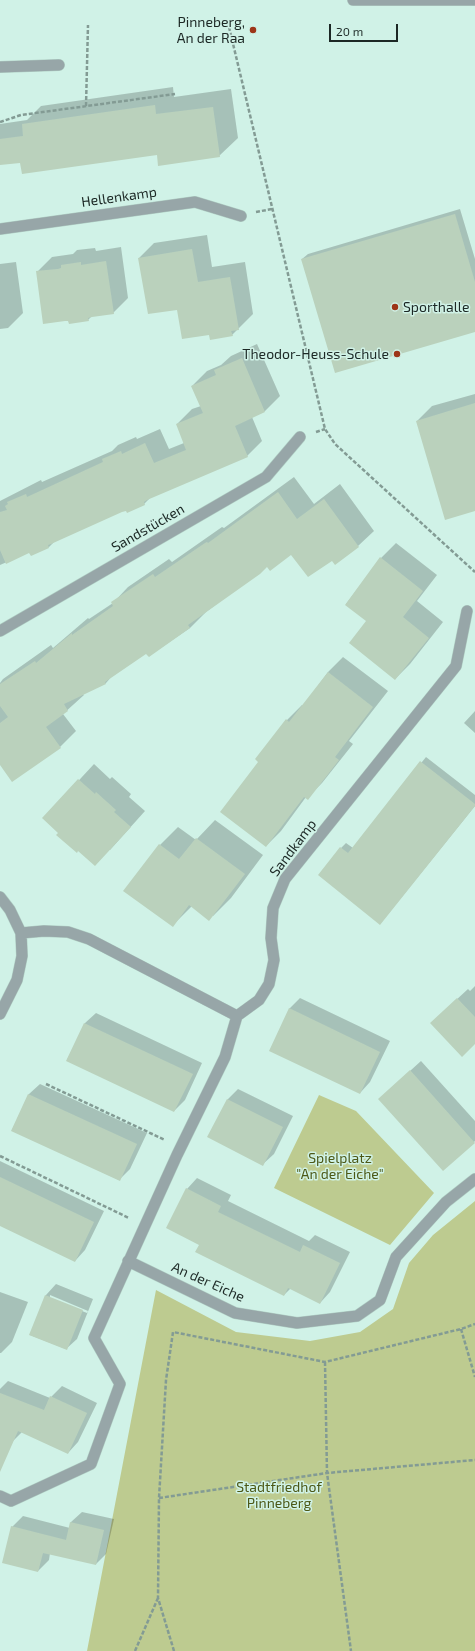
<!DOCTYPE html>
<html>
<head>
<meta charset="utf-8">
<style>
  body { margin:0 }
  #map { position:relative; width:475px; height:1651px; overflow:hidden; background:#d0f2e7; font-family:"Exo 2",sans-serif }
  canvas { display:block }
  .scale { position:absolute; left:329px; top:24px; width:69px; height:18px; box-sizing:border-box; border:2px solid #1c2825; border-top:0; padding-left:5px; font-size:12px; line-height:14px; white-space:nowrap; color:#1c2825; -webkit-text-stroke:3px #d0f2e7; paint-order:stroke }
</style>
</head>
<body>
<div id="map">
<canvas width="475" height="1651"></canvas>
<div class="scale">20 m</div>
</div>
<script>
const ctx = document.querySelector('canvas').getContext('2d');
ctx.lineJoin = 'round';
function fillPath(path, color) {
  ctx.fillStyle = color;
  ctx.fill(path, 'evenodd');
}
function toPath(rows) {
  const path = new Path2D();
  for (const r of rows) {
    path.moveTo(r[0], r[1]);
    for (let i = 2; i < r.length; i += 2) path.lineTo(r[i], r[i + 1]);
  }
  return path;
}
function stroke(path, color, width, dash) {
  ctx.strokeStyle = color;
  ctx.lineWidth = width;
  ctx.lineCap = dash ? 'butt' : 'round';
  ctx.setLineDash(dash || []);
  ctx.stroke(path);
}
function drawText(font, color, halo, rows, align = 'center') {
  ctx.font = font + ' "Exo 2",sans-serif';
  ctx.lineWidth = 3;
  ctx.setLineDash([]);
  ctx.textBaseline = 'middle';
  ctx.strokeStyle = halo;
  ctx.fillStyle = color;
  for (const [text, x, y, turn = 0] of rows) {
    ctx.save();
    ctx.translate(x, y);
    ctx.rotate((+turn || 0) * Math.PI / 180);
    ctx.textAlign = isNaN(turn) ? turn : align;
    if (halo) ctx.strokeText(text, 0, 0);
    ctx.fillText(text, 0, 0);
    ctx.restore();
  }
}
const green = toPath([
  [319,1095,356,1111,434,1193,390,1245,274,1188],
  [475,1201,475,1651,87,1651,156,1290,236,1332,310,1341,360,1332,393,1309,409,1263,433,1235]
]);
const shadow = toPath([
  [173,87,174,97,231,89,238,138,219,156,158,154,21,161,0,164,0,124,27,120,41,106],
  [460,209,475,259,475,331,302,259,308,254],
  [207,235,212,267,245,262,253,314,232,335,210,334,177,309,139,258,154,243],
  [121,247,128,298,113,313,92,316,88,320,37,272,52,257,73,254,77,250,95,248,96,251],
  [16,262,23,313,8,328,0,329,0,264],
  [257,344,280,396,265,411,252,417,262,441,247,456,151,497,144,504,126,509,55,541,49,547,30,552,0,565,0,501,41,480,42,482,112,451,118,445,136,437,137,439,160,429,169,449,184,443,177,424,192,409,201,406,192,386,207,371,221,365,231,356],
  [475,394,475,510,417,421,432,406],
  [294,477,314,504,340,484,374,531,358,546,332,559,291,554,267,566,206,612,190,628,149,656,146,652,113,675,106,683,83,694,84,695,63,714,76,731,60,747,0,762,0,683,3,679,51,645,53,648,88,618,89,619,113,603,128,587,169,559,172,562,222,527,224,528],
  [396,543,437,575,417,601,443,622,410,664,395,679,367,620,346,604,381,558],
  [343,657,388,691,349,741,353,744,322,783,307,798,306,797,281,831,266,846,260,762,287,720,302,705,303,706,328,672],
  [475,711,475,733,464,723],
  [426,757,475,795,475,806,380,924,341,848,346,843,353,848],
  [94,764,110,779,112,777,131,794,129,797,145,811,110,850,60,833,44,818],
  [215,820,263,855,231,898,213,916,192,906,172,926,160,845,178,827,196,840],
  [475,986,475,1043,442,1013,468,989,470,991],
  [300,998,390,1041,370,1082,360,1093,289,1009],
  [96,1013,202,1063,185,1100,174,1111,67,1060,85,1023],
  [421,1061,475,1121,475,1141,443,1170,379,1099],
  [40,1084,147,1133,130,1169,119,1180,12,1130,29,1094],
  [238,1089,293,1116,274,1154,263,1164,209,1137,228,1099],
  [0,1161,104,1211,85,1250,75,1261,0,1225],
  [197,1178,231,1195,228,1201,309,1241,315,1235,350,1252,330,1292,320,1303,291,1288,284,1295,200,1244,187,1189],
  [56,1284,93,1299,77,1339,66,1349,30,1335,46,1295],
  [50,1295,88,1311,87,1313,50,1298],
  [0,1292,28,1302,12,1342,1,1353,0,1353],
  [8,1381,50,1398,62,1386,97,1403,78,1442,68,1453,22,1432,13,1441,0,1436,0,1389],
  [82,1512,114,1519,106,1554,96,1564,50,1553,49,1560,38,1571,12,1527,23,1516,70,1528,71,1522]
]);
const building = toPath([
  [155,105,156,114,213,107,220,157,158,166,157,155,22,174,20,163,0,165,0,139,23,136,22,124],
  [455,214,475,282,475,332,335,373,301,259],
  [192,249,198,282,230,277,239,330,231,331,233,336,210,340,209,335,182,339,177,310,148,314,138,258],
  [106,261,114,314,92,317,88,318,89,321,69,324,68,321,65,321,43,324,36,271,58,269,61,268,61,265,81,262,81,265],
  [242,358,265,412,235,426,248,457,147,500,144,502,145,505,127,513,126,511,122,512,51,544,48,545,49,548,31,556,29,553,6,564,0,550,0,512,7,510,5,506,8,504,7,502,26,494,27,497,103,462,102,459,121,451,122,454,145,443,154,463,186,450,176,424,203,413,191,386,216,375,214,370],
  [475,403,475,511,445,520,416,421],
  [278,492,297,519,324,499,359,547,335,565,332,561,308,577,291,555,270,571,267,567,260,574,188,625,190,628,149,657,146,654,105,682,106,684,64,704,68,711,46,727,61,748,12,782,0,765,0,723,8,717,0,706,0,684,35,661,36,663,72,633,72,635,113,606,111,602,153,574,155,577,205,543,207,542,208,543],
  [380,557,423,591,403,617,429,638,395,680,349,643,366,621,345,605],
  [328,672,373,707,335,757,339,760,308,800,304,797,266,847,220,812,258,762,255,759,286,719,289,722],
  [420,761,475,804,475,806,380,925,318,875,340,847,348,853],
  [78,779,95,794,96,792,116,810,114,812,131,827,95,866,78,851,77,853,56,835,58,833,42,818],
  [196,838,245,874,209,921,189,905,173,927,123,891,159,844,179,859],
  [457,998,475,1017,475,1044,462,1057,430,1023],
  [289,1008,380,1052,360,1094,269,1051],
  [84,1023,193,1074,174,1112,66,1061],
  [410,1070,475,1143,443,1171,378,1099],
  [28,1094,137,1144,120,1181,11,1131],
  [227,1099,283,1127,263,1166,207,1137],
  [0,1177,94,1222,75,1262,0,1226],
  [186,1188,221,1206,218,1212,300,1252,303,1245,340,1263,320,1304,288,1288,284,1296,195,1252,199,1245,166,1228],
  [45,1295,83,1310,67,1350,29,1335],
  [0,1393,44,1410,50,1396,87,1413,68,1454,18,1431,0,1472],
  [70,1522,104,1530,96,1565,43,1553,38,1572,2,1563,11,1526,66,1540]
]);
const path = toPath([
  [229,27,325,429,335,444,475,572],
  [86,106,88,25],
  [0,122,21,115,175,94],
  [256,212,272,209],
  [316,432,325,429],
  [46,1084,165,1140],
  [0,1156,129,1218],
  [461,1329,475,1377],
  [325,1362,327,1473,351,1651],
  [159,1498,327,1473,475,1460],
  [135,1651,158,1598],
  [174,1651,158,1598,159,1498,166,1380,173,1332,325,1362,461,1329,475,1324]
]);
const service = toPath([
  [0,67,59,65]
]);
const minor = toPath([
  [0,229,195,202,241,216],
  [0,631,266,477,300,437],
  [0,897,10,910,21,933,22,956,17,980,0,1014],
  [21,933,44,931,68,932,89,939,237,1016,259,1000,269,984,274,960,271,938,273,908,285,879,456,666,467,611],
  [128,1261,235,1313,297,1323,357,1316,380,1300,396,1257,446,1202,475,1179],
  [0,1496,11,1501,91,1464,120,1384,94,1338,177,1155,225,1057,237,1016]
]);
const tertiary = toPath([
  [353,0,475,0]
]);
const markers = [
  [253,30,4,"#9d3518"],
  [395,307,4,"#9d3518"],
  [397,354,4,"#9d3518"]
];
const poiNames = [
  ["Pinneberg,",245,22],
  ["An der Raa",245,38],
  ["Sporthalle",403,307,"left"],
  ["Theodor-Heuss-Schule",389,354]
];
const streetNames = [
  ["Hellenkamp",119,197,-8],
  ["Sandstücken",148,528,-30],
  ["Sandkamp",293,848,-53],
  ["An der Eiche",208,1282,24]
];
const parkNames = [
  ["Spielplatz",340,1158],
  ["\"An der Eiche\"",340,1174],
  ["Stadtfriedhof",279,1487],
  ["Pinneberg",279,1503]
];
fillPath(green, '#bdcb90');
fillPath(shadow, '#0003');
fillPath(building, '#bad1bc');
stroke(service, '#b0cec4', 12);
stroke(minor, '#b0cec4', 12);
stroke(tertiary, '#b0cec4', 12);
stroke(path, '#839b94', 2.5, [4, 2]);
stroke(service, '#97a6a8', 11);
stroke(minor, '#97a6a8', 11);
stroke(tertiary, '#97a6a8', 11);
for (const [x, y, r, color] of markers) {
  const dot = new Path2D();
  dot.arc(x, y, r, 0, 2 * Math.PI);
  ctx.fillStyle = color;
  ctx.fill(dot);
  stroke(dot, '#d0f2e7', 1.5);
}
drawText('14px', '#1c2825', '#d0f2e7', poiNames, 'right');
drawText('14px', '#1c2825', '#d0f2e7', streetNames);
drawText('14px', '#4c5816', '#d0f2e7', parkNames);
</script>
</body>
</html>
